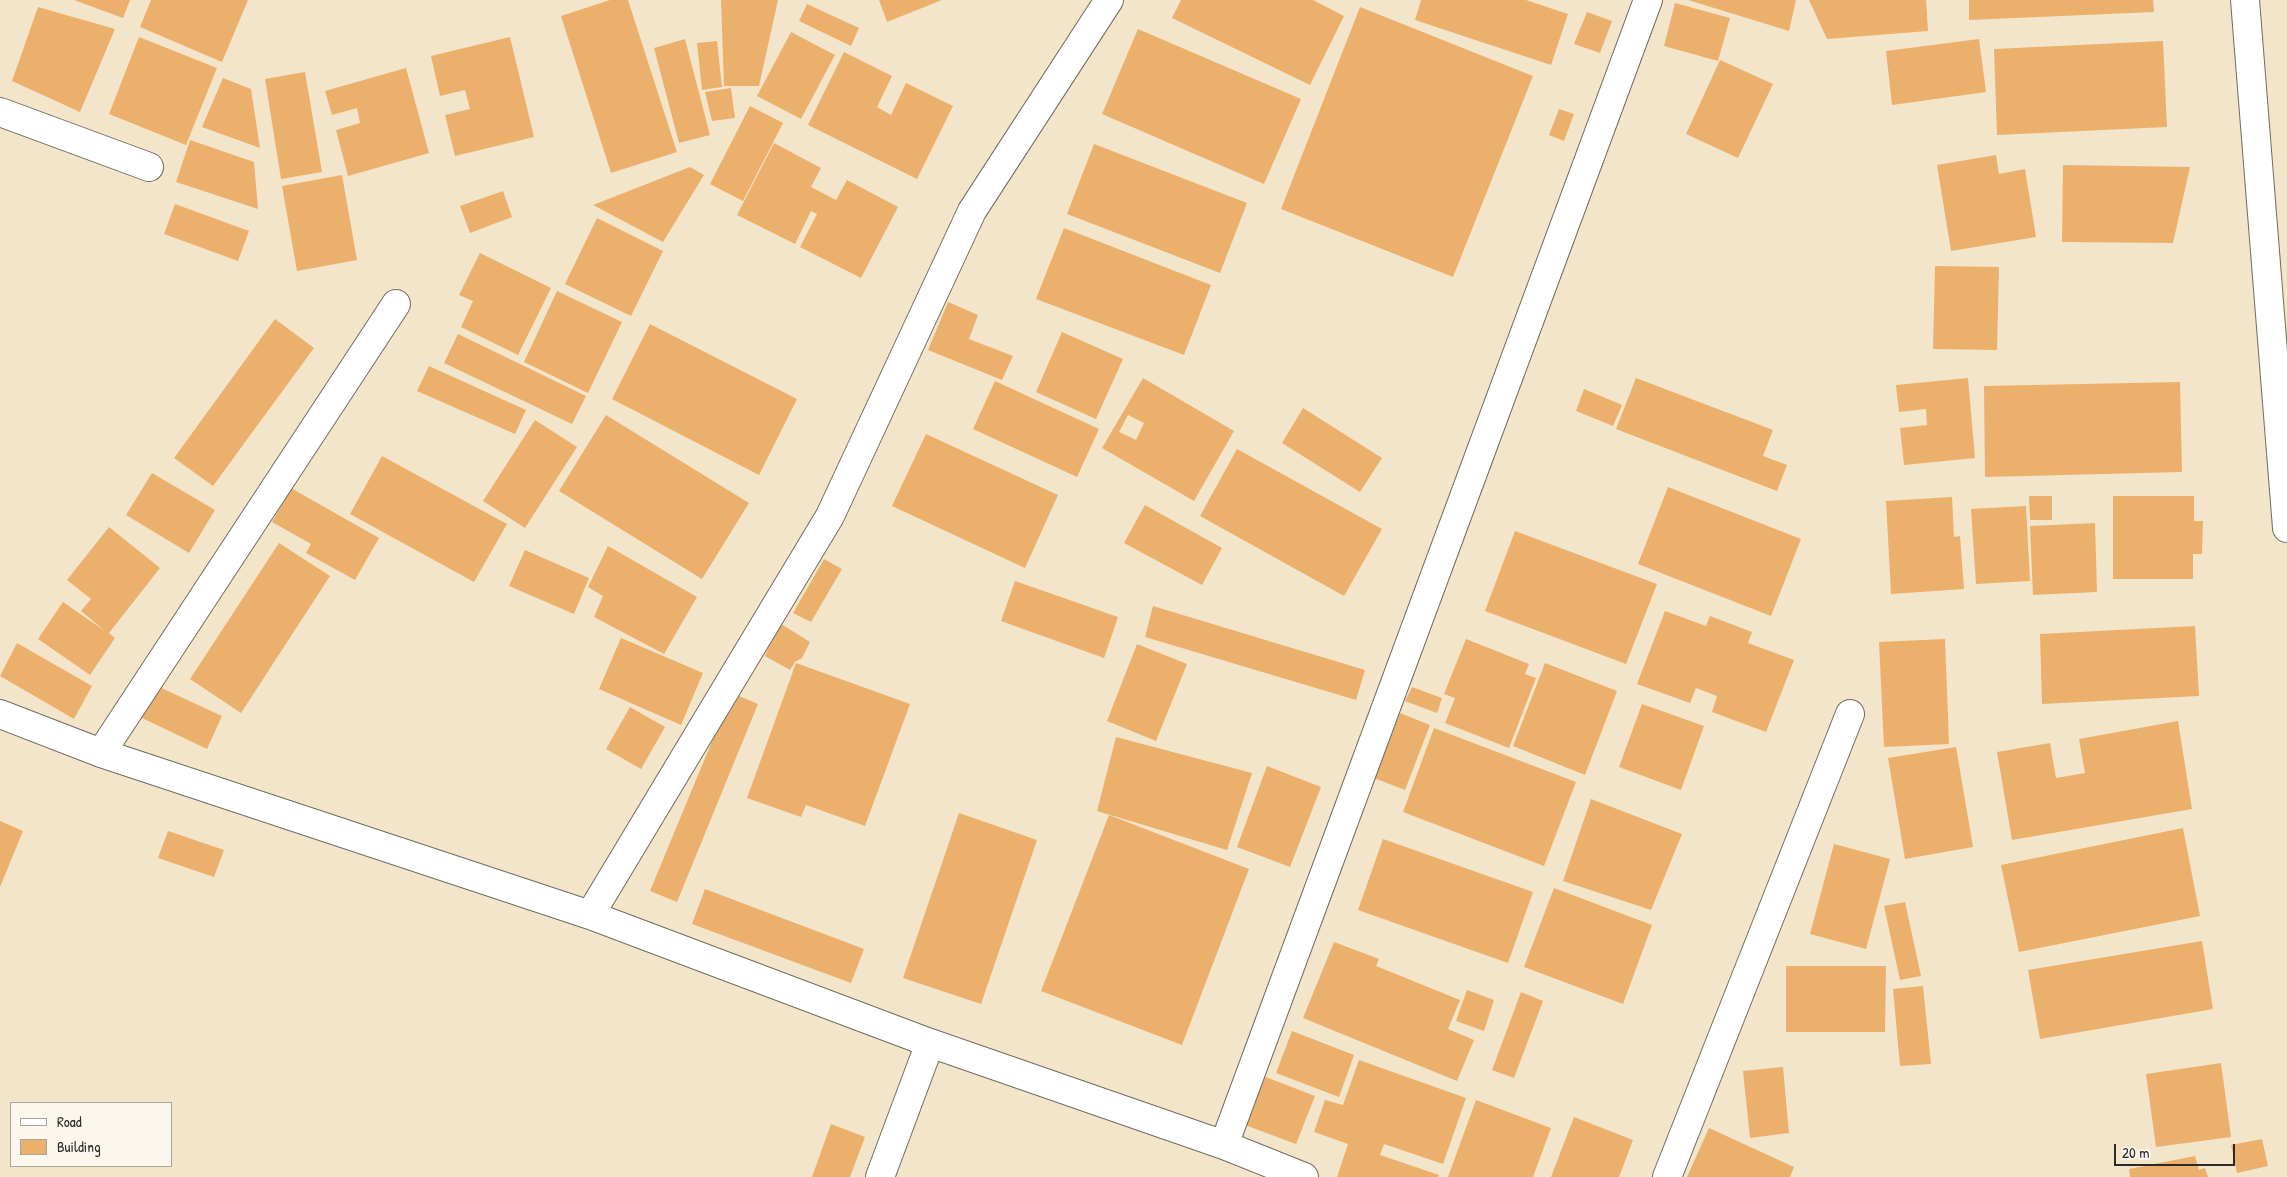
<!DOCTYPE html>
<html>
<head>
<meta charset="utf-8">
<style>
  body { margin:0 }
  #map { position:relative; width:2287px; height:1177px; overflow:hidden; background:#f3e5c9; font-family:"Patrick Hand",sans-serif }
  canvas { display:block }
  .legend { position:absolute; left:10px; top:1102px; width:162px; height:65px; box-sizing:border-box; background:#fbf7ec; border:1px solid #a8a59f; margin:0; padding:6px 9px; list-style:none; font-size:15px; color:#2b2b2b }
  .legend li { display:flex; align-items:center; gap:10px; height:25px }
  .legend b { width:25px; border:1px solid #a8a59f }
  .scale { position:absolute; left:2114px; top:1144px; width:121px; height:22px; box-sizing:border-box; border:2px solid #2b2b2b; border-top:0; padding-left:6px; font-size:15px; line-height:18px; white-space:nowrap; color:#2b2b2b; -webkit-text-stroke:4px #fbf7ec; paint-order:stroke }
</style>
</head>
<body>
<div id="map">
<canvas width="2287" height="1177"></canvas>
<ul class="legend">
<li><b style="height:6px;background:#fff"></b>Road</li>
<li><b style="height:14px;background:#ecb06d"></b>Building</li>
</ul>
<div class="scale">20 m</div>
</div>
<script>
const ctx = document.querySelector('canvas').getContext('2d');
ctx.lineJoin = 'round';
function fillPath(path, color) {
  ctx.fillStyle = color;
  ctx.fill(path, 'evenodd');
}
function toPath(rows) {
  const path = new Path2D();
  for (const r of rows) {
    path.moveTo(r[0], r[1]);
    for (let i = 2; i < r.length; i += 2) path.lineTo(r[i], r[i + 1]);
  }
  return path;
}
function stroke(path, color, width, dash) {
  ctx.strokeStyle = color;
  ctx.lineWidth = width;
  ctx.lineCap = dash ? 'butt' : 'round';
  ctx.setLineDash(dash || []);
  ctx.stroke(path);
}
const building = toPath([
  [74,0,130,0,123,18],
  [151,0,248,0,222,62,140,27],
  [610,0,628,0,677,152,611,173,561,16],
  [721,0,778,0,759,86,724,86],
  [879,0,942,0,887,22],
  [1181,0,1313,0,1344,16,1310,85,1172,18],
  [1421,0,1526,0,1568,14,1551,65,1415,20],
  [1688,0,1796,0,1789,31],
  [1809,0,1926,0,1928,31,1827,39],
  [1969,0,2153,0,2154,12,1969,20],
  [1675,3,1730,18,1718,61,1664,46],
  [807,4,859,28,851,46,799,21],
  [38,7,115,29,80,112,12,81],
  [1360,7,1533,76,1453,277,1281,209],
  [1587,12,1612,21,1600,53,1574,44],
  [1138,29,1301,99,1264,184,1102,114],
  [791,32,835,55,801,119,757,96],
  [139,37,217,68,186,145,109,114],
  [510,37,534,137,455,156,445,115,470,109,465,90,440,96,431,56],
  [685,39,710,135,679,143,654,48],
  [1979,39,1986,92,1892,105,1886,51],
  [717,41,722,87,702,90,697,43],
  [2163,41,2167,127,1997,135,1994,49],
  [844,52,892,76,877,107,891,115,906,83,953,106,917,179,808,125],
  [1720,60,1773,84,1738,158,1686,134],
  [406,68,429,153,348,176,336,130,360,123,357,108,332,115,325,91],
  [305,72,322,172,281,179,265,79],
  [223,78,251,89,260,148,202,127],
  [731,88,735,118,712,121,705,92],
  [750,106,783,123,743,201,710,184],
  [1559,109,1574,114,1564,141,1549,135],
  [190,140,254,162,258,209,176,182],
  [774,143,821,168,811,187,836,200,847,180,898,207,861,278,800,247,817,214,811,211,795,244,737,215],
  [1094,144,1247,203,1220,273,1067,214],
  [1996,155,1999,174,2025,169,2036,237,1951,251,1937,165],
  [2063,165,2190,167,2173,243,2062,242],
  [690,167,704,175,663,242,593,205],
  [342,175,357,260,297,271,282,186],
  [503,191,512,217,470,233,460,206],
  [175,204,249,231,238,261,164,234],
  [597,218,663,251,631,316,565,284],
  [1064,228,1211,285,1184,355,1036,299],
  [480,253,551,288,518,355,461,327,473,301,459,295],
  [1935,266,1999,267,1997,350,1933,349],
  [557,291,622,322,588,393,524,362],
  [948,302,978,315,969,339,1013,356,1002,380,928,350],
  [275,319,314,348,213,486,174,458],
  [650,324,797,399,759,475,612,399],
  [1062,332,1123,359,1096,419,1036,392],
  [458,334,586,396,572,424,444,363],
  [429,366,526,410,515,434,417,391],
  [1143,378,1234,431,1194,501,1102,448],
  [1128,415,1144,423,1136,440,1119,432],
  [1636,378,1773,430,1763,456,1787,465,1777,491,1616,429],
  [1968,378,1975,458,1904,465,1900,428,1927,425,1926,409,1899,412,1896,385],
  [995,381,1099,429,1077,477,973,429],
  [2180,382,2182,472,1985,477,1984,386],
  [1584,389,1622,405,1613,426,1576,411],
  [1303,408,1382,458,1360,492,1282,443],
  [606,415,749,503,702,579,559,491],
  [535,420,577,447,525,528,483,501],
  [926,434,1058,495,1025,568,892,506],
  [1237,449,1382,529,1344,596,1200,516],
  [382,456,507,524,474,582,350,514],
  [152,473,215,510,189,553,126,515],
  [1668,487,1801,539,1771,616,1638,564],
  [291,488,379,538,355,580,306,553,311,544,272,522],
  [2029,496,2052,496,2052,520,2030,520],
  [2113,496,2194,496,2194,521,2203,521,2202,554,2193,554,2193,579,2113,579],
  [1952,497,1954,537,1960,536,1964,589,1891,594,1886,501],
  [1145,505,1222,548,1202,585,1124,543],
  [2026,506,2030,581,1976,584,1971,509],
  [2095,523,2097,592,2033,595,2030,526],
  [109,527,160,568,109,633,115,638,90,675,38,639,63,602,105,631,81,611,91,599,67,580],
  [1515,531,1657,584,1626,664,1485,611],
  [279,543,330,576,241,713,190,679],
  [608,546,697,597,664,654,594,617,603,596,588,587],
  [525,550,589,578,574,614,509,586],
  [824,559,842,569,811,622,793,613],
  [1015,581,1118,617,1104,658,1001,621],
  [1153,606,1365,670,1356,700,1145,637],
  [1665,611,1706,626,1710,616,1752,632,1748,643,1794,660,1766,732,1712,712,1717,696,1696,688,1690,703,1637,684],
  [778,622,810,642,802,658,795,662,790,670,765,656],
  [2195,626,2199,696,2042,704,2040,634],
  [621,638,703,673,681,725,599,689],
  [1466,639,1529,664,1525,674,1536,678,1509,748,1445,723,1455,698,1444,694],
  [1945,639,1949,744,1884,747,1879,642],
  [17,643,92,686,74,719,0,676],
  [1137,644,1187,664,1156,741,1107,721],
  [796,663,910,704,865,826,806,805,801,817,747,798],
  [1545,663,1617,691,1585,775,1513,746],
  [157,686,222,716,207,749,142,718],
  [1412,687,1442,698,1437,713,1405,701],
  [732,693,758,704,677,902,650,891],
  [1642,704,1704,726,1681,790,1619,767],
  [630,707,665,727,641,769,606,749],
  [1400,713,1430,725,1405,790,1374,778],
  [2178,721,2192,809,2012,840,1997,752,2050,743,2056,778,2085,773,2079,739],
  [1434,728,1576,782,1544,866,1403,812],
  [1116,737,1252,773,1227,850,1097,811],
  [1956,747,1973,847,1905,859,1888,758],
  [1267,766,1321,787,1290,867,1237,847],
  [1591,799,1682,834,1651,910,1563,881],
  [959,813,1037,840,981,1004,903,978],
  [1109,815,1249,869,1182,1045,1041,991],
  [0,821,23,831,0,887],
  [2183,828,2200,916,2019,952,2001,865],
  [168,831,224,850,214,877,158,858],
  [1383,839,1533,892,1508,963,1358,910],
  [1834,844,1890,859,1866,949,1810,934],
  [1554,888,1652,925,1623,1004,1524,967],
  [705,889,864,949,851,983,692,924],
  [1905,902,1921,976,1900,980,1884,906],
  [2202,941,2213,1009,2040,1039,2028,970],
  [1334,942,1379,959,1376,966,1460,1000,1448,1029,1474,1040,1457,1081,1303,1018],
  [1786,966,1886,966,1885,1032,1786,1032],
  [1923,986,1931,1064,1900,1066,1893,989],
  [1467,990,1494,1000,1484,1031,1456,1021],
  [1521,992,1543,1001,1514,1078,1492,1070],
  [1292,1031,1354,1055,1339,1097,1276,1073],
  [1359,1060,1466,1098,1443,1164,1384,1144,1380,1155,1439,1175,1438,1177,1337,1177,1348,1144,1314,1132,1325,1100,1343,1105],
  [2221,1063,2231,1137,2156,1147,2146,1074],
  [1783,1067,1789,1133,1750,1138,1743,1071],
  [1263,1076,1315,1096,1296,1144,1245,1125],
  [1476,1100,1551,1128,1533,1177,1448,1177],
  [1574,1117,1633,1140,1619,1177,1551,1177],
  [831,1124,865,1137,850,1177,812,1177],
  [1709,1128,1794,1167,1790,1177,1687,1177],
  [2262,1139,2268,1166,2237,1173,2231,1145],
  [2195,1156,2199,1170,2205,1168,2208,1177,2130,1177,2129,1169]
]);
const street = toPath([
  [2245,0,2287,528],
  [0,112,149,167],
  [0,714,101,753,590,915,930,1043,1224,1145,1304,1177],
  [101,753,396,304],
  [590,915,830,516,972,211,1109,0],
  [1224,1145,1648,0],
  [880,1177,930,1043],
  [1667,1177,1850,714]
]);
fillPath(building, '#ecb06d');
stroke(street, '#716c62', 30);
stroke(street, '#fff', 28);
</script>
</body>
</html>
